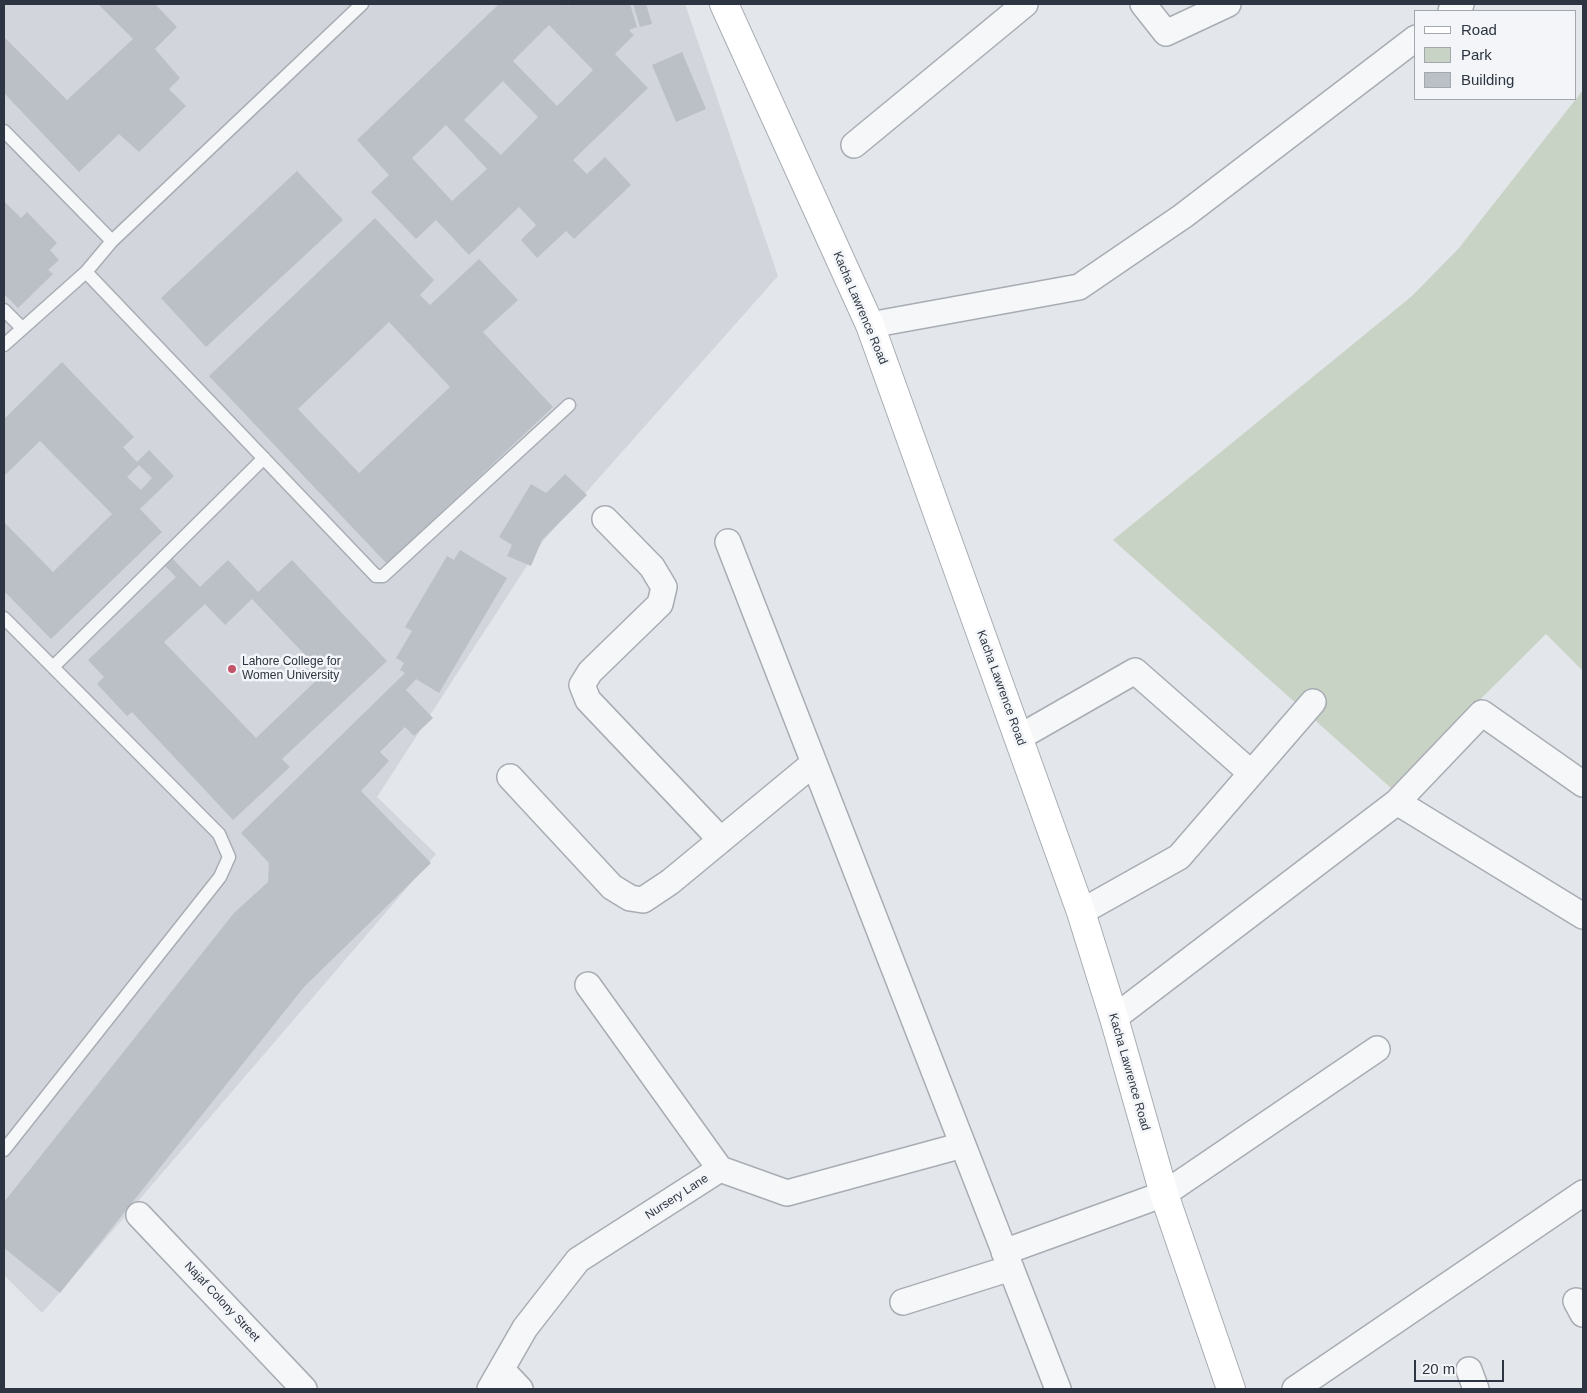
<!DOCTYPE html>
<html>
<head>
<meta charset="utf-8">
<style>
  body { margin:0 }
  #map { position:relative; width:1587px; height:1393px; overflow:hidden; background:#e3e6ea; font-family:Arial,sans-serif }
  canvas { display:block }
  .frame { position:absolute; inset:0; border:5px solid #2c3541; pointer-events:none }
  .legend { position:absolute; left:1414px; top:10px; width:162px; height:90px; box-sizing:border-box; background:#f3f5f8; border:1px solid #a3a8af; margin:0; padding:6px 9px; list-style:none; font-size:15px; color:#2c3541 }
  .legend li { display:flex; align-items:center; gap:10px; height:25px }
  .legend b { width:25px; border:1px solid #a3a8af }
  .scale { position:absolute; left:1414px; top:1360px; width:90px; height:22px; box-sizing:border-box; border:2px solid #2c3541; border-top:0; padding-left:6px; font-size:15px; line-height:18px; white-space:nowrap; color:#2c3541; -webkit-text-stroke:4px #f3f5f8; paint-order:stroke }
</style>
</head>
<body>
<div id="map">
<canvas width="1587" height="1393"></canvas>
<div class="frame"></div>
<ul class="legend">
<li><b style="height:6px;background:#fff"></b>Road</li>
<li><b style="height:14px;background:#c9d3c5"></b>Park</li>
<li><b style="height:14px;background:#bbc0c7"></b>Building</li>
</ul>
<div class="scale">20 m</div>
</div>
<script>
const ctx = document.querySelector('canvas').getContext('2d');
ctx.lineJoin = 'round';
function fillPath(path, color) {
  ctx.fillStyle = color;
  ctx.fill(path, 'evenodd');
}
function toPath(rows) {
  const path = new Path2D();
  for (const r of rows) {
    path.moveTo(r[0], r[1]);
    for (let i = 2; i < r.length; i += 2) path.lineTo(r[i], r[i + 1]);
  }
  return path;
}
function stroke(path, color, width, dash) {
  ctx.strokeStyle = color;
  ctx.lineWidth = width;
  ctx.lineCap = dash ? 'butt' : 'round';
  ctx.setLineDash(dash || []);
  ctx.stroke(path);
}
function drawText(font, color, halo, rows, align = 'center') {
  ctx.font = font + ' Arial,sans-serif';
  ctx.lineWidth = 5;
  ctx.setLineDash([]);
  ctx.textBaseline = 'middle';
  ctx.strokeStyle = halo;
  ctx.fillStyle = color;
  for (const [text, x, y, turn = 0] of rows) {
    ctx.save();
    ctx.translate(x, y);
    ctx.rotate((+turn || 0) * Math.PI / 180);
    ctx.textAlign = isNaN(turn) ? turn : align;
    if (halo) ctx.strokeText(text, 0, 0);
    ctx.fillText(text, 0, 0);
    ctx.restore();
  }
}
const built = toPath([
  [4,4,685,4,778,276,543,541,377,797,436,854,42,1313,4,1275]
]);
const green = toPath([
  [1583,90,1583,671,1546,634,1391,788,1113,540,1412,296,1459,248]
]);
const building = toPath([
  [98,4,155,4,177,27,155,49,180,78,169,89,186,106,139,152,119,134,79,172,4,93,4,37,67,100,133,39],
  [499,4,566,4,568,6,571,4,630,4,637,27,629,30,634,35,615,54,648,88,573,160,587,174,605,157,631,185,574,239,566,231,537,258,521,240,536,225,519,207,469,255,436,220,416,239,371,192,389,175,357,140],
  [549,25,593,70,557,106,513,61],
  [503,81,538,117,501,155,464,120],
  [446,125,487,169,452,201,412,158],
  [633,4,646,4,652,24,640,27],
  [682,52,706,109,676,122,652,65],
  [297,171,343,220,206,347,161,298],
  [4,201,21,218,27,212,57,243,50,250,59,260,48,270,53,274,18,308,4,294],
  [375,218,434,280,420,295,430,305,479,259,518,300,483,332,553,407,387,564,209,376],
  [389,322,450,387,359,473,298,409],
  [62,362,134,437,123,447,137,462,149,450,174,476,140,509,162,532,51,639,6,593,4,595,4,522,53,572,112,514,40,441,4,476,4,419],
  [139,465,152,478,141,490,127,477],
  [565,474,587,495,542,540,531,566,507,556,512,545,499,537,531,484,546,493],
  [460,550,507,578,439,693,416,679,406,690,433,718,414,736,405,727,380,752,389,761,361,791,431,863,304,987,60,1293,4,1248,4,1202,234,913,268,882,269,863,241,833,405,673,400,670,404,663,396,658,412,631,405,627,447,556,454,560],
  [172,558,200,587,228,560,258,592,292,560,387,661,282,759,290,767,233,820,132,712,127,716,97,684,104,677,88,660,176,577,164,565],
  [252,599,323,674,256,738,164,642,205,604,225,625]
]);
const lane = toPath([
  [4,131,112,241],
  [86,272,376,576,383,576,569,405],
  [4,310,22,328],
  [4,345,86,272,112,241,362,4],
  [4,618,219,834,229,857,220,877,4,1150],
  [53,667,264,458]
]);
const street = toPath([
  [1143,4,1166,33,1228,4],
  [1451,11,1461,4],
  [854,145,1025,4],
  [870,325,1079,287,1183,216,1416,38],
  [605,519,652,567,664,587,660,604,590,672,582,685,588,700,721,840],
  [728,542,1058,1389],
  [1018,738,1135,671,1251,773],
  [510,777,612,887,630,898,643,900,670,882,814,763],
  [1397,802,1583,916],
  [1081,912,1179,857,1313,702],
  [588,985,720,1169],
  [1114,1018,1397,802,1482,713,1583,784],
  [720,1169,787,1193,963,1145],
  [139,1215,304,1389],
  [1004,1252,1164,1194,1377,1049],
  [1576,1301,1583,1314],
  [903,1302,1011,1268],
  [502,1370,520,1389],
  [1469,1370,1476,1389],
  [490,1389,525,1328,578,1260,720,1169],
  [1295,1389,1583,1193]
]);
const secondary = toPath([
  [724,4,870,325,1081,912,1114,1018,1164,1194,1231,1389]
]);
const markers = [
  [232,669,5,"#c35469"]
];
const streetNames = [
  ["Kacha Lawrence Road",860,308,67],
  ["Kacha Lawrence Road",1001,688,70],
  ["Kacha Lawrence Road",1129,1072,74],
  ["Nursery Lane",677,1197,-33],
  ["Najaf Colony Street",222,1302,47]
];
const poiNames = [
  ["Lahore College for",242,662],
  ["Women University",242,676]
];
fillPath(built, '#d2d6dc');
fillPath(green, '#c9d3c5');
fillPath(building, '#bbc0c7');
stroke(lane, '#a8adb4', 15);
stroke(street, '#a8adb4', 28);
stroke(secondary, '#a8adb4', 30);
stroke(lane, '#f6f7f9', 12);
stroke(street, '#f6f7f9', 25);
stroke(secondary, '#fff', 28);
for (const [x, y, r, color] of markers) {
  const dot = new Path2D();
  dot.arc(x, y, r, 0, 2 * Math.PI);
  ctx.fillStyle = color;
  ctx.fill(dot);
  stroke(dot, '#f3f5f8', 2);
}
drawText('12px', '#2c3541', '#f3f5f8', streetNames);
drawText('12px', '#2c3541', '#f3f5f8', poiNames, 'left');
</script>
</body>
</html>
